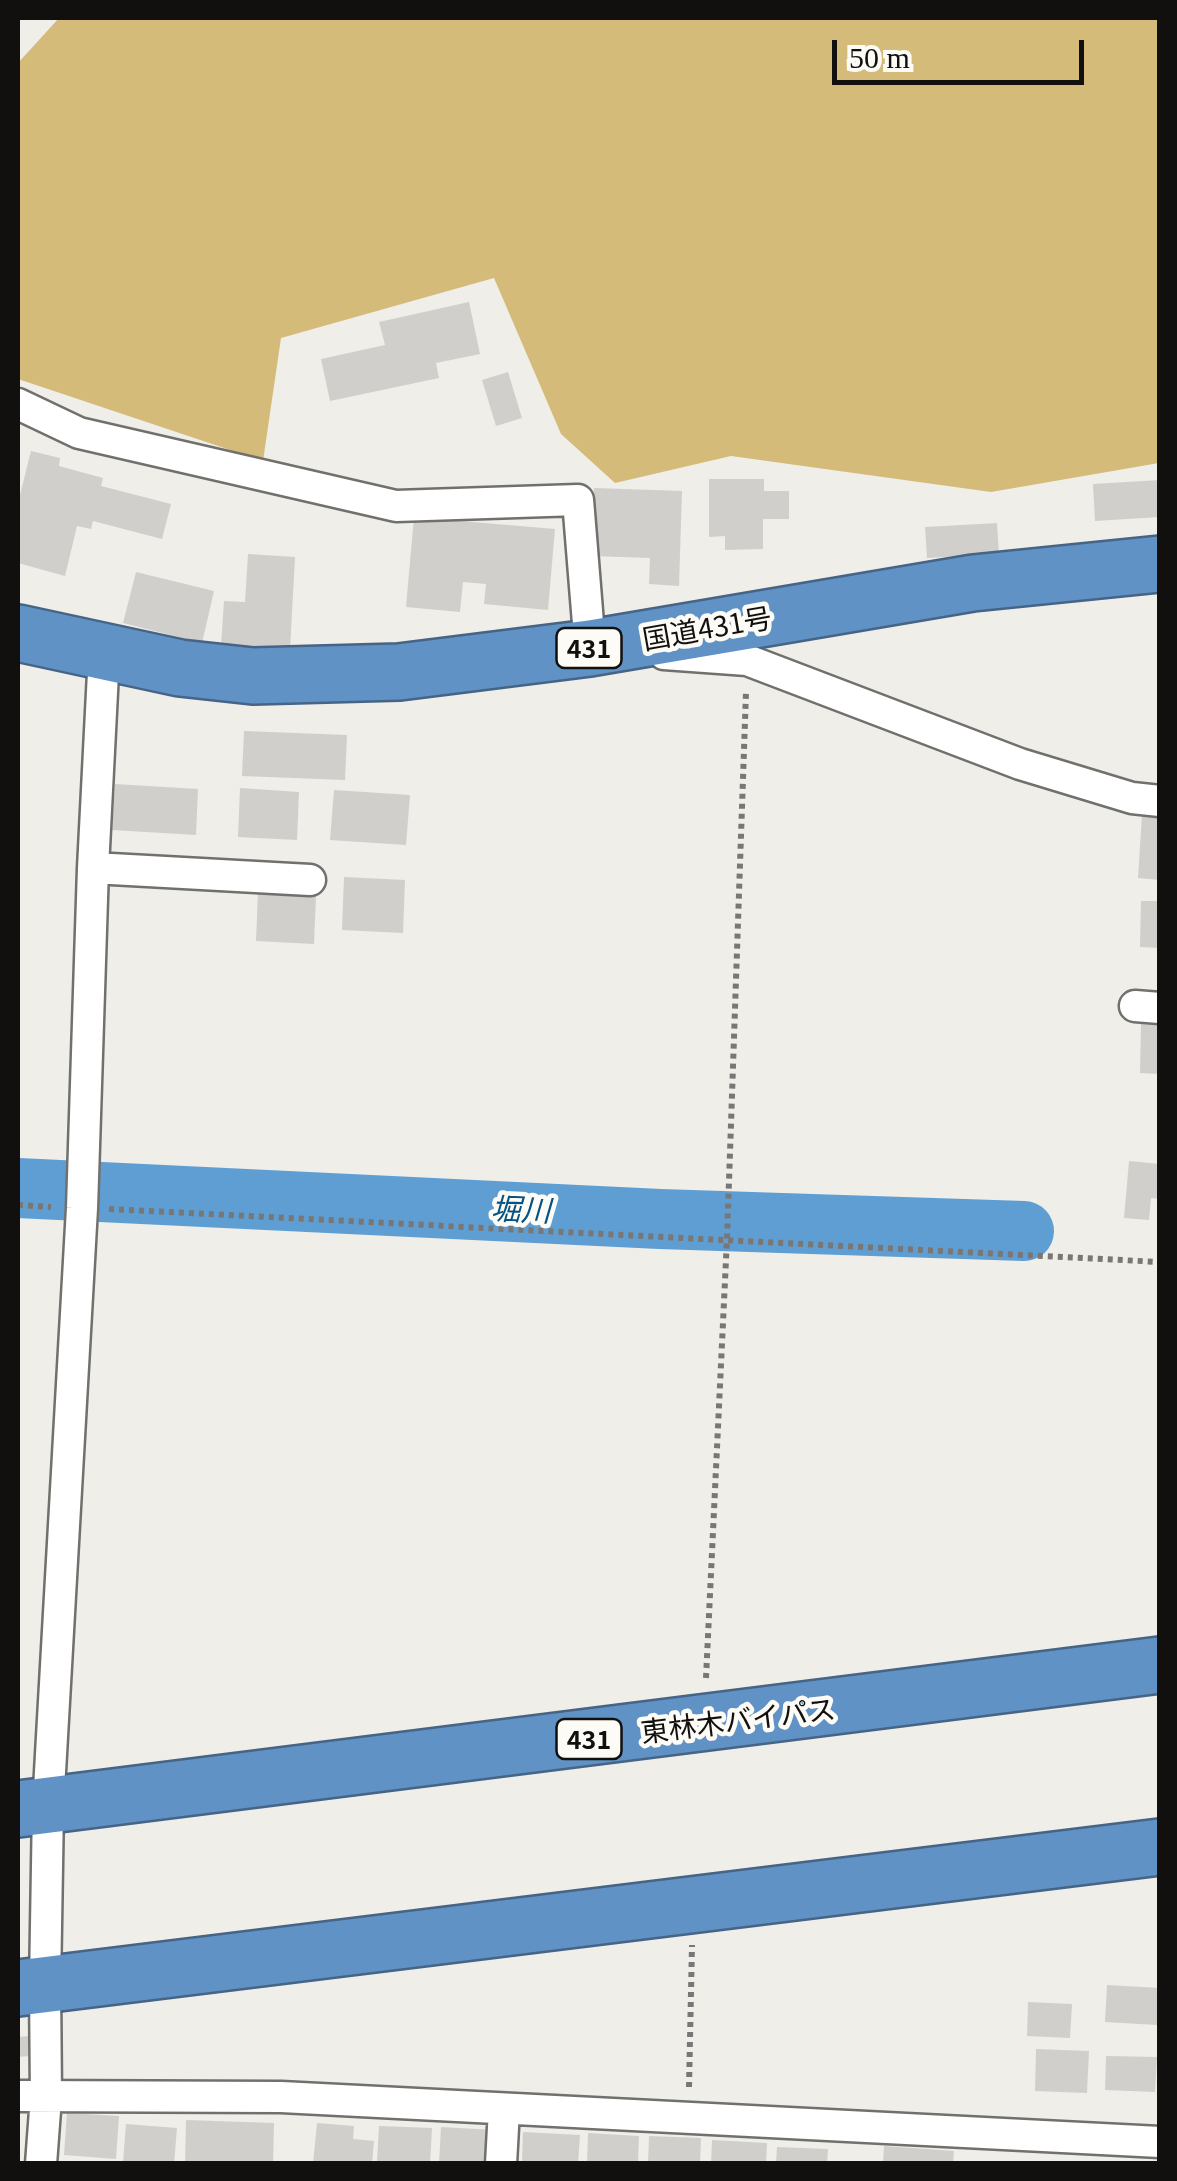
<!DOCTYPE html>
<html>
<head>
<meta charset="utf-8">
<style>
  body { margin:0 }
  #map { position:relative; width:1177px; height:2181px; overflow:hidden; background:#efeee9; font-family:Georgia,serif }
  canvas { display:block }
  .frame { position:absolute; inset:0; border:20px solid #11100f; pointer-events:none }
  .scale { position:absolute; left:832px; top:40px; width:252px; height:45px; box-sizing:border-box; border:5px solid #11100f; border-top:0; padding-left:12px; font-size:30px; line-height:35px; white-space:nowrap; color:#11100f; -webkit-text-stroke:8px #fdfbf6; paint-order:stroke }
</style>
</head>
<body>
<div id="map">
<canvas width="1177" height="2181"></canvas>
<div class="frame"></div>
<div class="scale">50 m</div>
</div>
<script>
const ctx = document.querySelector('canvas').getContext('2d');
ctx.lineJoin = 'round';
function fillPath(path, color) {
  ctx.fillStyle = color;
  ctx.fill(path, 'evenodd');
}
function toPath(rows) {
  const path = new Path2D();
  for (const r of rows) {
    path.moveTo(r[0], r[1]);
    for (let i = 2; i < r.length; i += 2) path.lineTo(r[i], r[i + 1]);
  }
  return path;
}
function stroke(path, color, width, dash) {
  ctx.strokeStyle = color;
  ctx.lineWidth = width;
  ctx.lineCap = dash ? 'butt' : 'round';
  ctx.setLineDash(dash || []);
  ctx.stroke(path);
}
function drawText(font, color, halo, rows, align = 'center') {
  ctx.font = font + ' Georgia,"Noto Sans JP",serif';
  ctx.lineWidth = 9;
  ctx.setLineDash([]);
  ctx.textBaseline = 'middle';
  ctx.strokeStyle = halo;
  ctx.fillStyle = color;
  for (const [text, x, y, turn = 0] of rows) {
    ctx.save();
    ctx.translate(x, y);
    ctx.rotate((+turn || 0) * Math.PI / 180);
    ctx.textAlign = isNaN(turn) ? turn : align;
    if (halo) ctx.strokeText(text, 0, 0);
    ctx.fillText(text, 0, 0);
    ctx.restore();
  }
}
const green = toPath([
  [59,18,1159,18,1159,463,991,492,731,456,615,483,561,434,494,278,281,338,263,461,18,379,18,63]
]);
const river = toPath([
  [18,1188,660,1219,1024,1231]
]);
const building = toPath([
  [469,302,480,354,436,363,439,378,330,401,321,359,385,345,379,322],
  [508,372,522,418,496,426,482,380],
  [31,451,60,458,59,466,103,478,101,486,171,504,162,539,93,521,91,529,77,526,65,576,18,563,18,503],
  [709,479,764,479,764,491,789,491,789,519,763,519,763,549,725,550,725,536,709,537],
  [1160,480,1160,517,1095,521,1093,484],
  [594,488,682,491,679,586,649,584,650,558,592,556],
  [414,517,555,529,548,610,484,604,486,584,463,582,460,612,406,607],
  [997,523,999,554,927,558,925,527],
  [248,554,295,557,290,650,221,646,224,601,245,602],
  [136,572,214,591,202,643,123,623],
  [244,731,347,735,345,780,242,776],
  [115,784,198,789,196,835,112,830],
  [240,788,299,792,297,840,238,837],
  [334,790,410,795,406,845,330,840],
  [1142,815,1160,817,1160,880,1138,878],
  [344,877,405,880,403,933,342,930],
  [258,892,316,895,314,944,256,941],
  [1141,901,1160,901,1160,948,1140,947],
  [1141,1024,1160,1024,1160,1074,1140,1073],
  [1129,1161,1160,1164,1160,1199,1151,1198,1149,1220,1124,1218],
  [1107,1985,1160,1988,1157,2025,1105,2022],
  [1028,2002,1072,2004,1070,2038,1027,2036],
  [30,2036,31,2056,18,2057,18,2037],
  [1036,2049,1089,2051,1087,2093,1035,2091],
  [1106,2056,1157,2057,1155,2092,1105,2090],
  [67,2113,119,2116,116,2159,64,2155],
  [186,2120,274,2123,273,2164,185,2164],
  [317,2123,354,2126,353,2139,374,2141,372,2164,313,2164],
  [126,2124,177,2128,174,2164,123,2162],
  [379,2126,432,2128,430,2164,377,2162],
  [441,2127,494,2130,492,2164,439,2164],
  [523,2132,580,2135,578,2164,522,2164],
  [588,2133,639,2136,638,2164,587,2164],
  [649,2136,701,2138,700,2164,648,2164],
  [712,2140,767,2143,766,2164,711,2164],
  [884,2146,954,2151,953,2164,883,2164],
  [777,2147,828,2149,827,2164,776,2164]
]);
const path = toPath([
  [18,1205,51,1207],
  [109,1209,1160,1262],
  [706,1678,727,1239,746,692],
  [689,2087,692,1945]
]);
const street = toPath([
  [18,404,79,433,396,506,578,500,590,648,603,649],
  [664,654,747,660,1020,764,1132,798,1160,801],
  [93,868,310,880],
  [1135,1006,1160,1008],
  [18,2096,281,2097,1160,2142],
  [41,2164,46,2097,45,1985,48,1807,82,1208,93,868,104,653],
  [501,2164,504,2109]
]);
const highway = toPath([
  [18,633,180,668,253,676,399,672,590,648,973,583,1160,564],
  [18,1809,1160,1665],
  [18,1988,1160,1847]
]);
const shields = [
  [589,648,65],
  [589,1739,65]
];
const shieldNames = [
  ["431",589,648],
  ["431",589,1739]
];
const streetNames = [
  ["国道431号",707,628,-10],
  ["東林木バイパス",738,1720,-7]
];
const waterNames = [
  ["堀川",521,1209,2]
];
fillPath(green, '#d5bb7a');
stroke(river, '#5f9ed2', 60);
fillPath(building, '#d1cfcb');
stroke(street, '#71706c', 35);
stroke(highway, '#456486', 60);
stroke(path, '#787775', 6, [5, 5]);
stroke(street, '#fff', 30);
stroke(highway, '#6192c6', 55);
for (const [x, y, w] of shields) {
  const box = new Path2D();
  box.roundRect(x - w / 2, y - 20, w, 40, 8);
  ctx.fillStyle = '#fdfbf6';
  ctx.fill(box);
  stroke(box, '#11100f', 2.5);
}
drawText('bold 25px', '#11100f', null, shieldNames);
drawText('28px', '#11100f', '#fdfbf6', streetNames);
drawText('italic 30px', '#055384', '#fdfbf6', waterNames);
</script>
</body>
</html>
